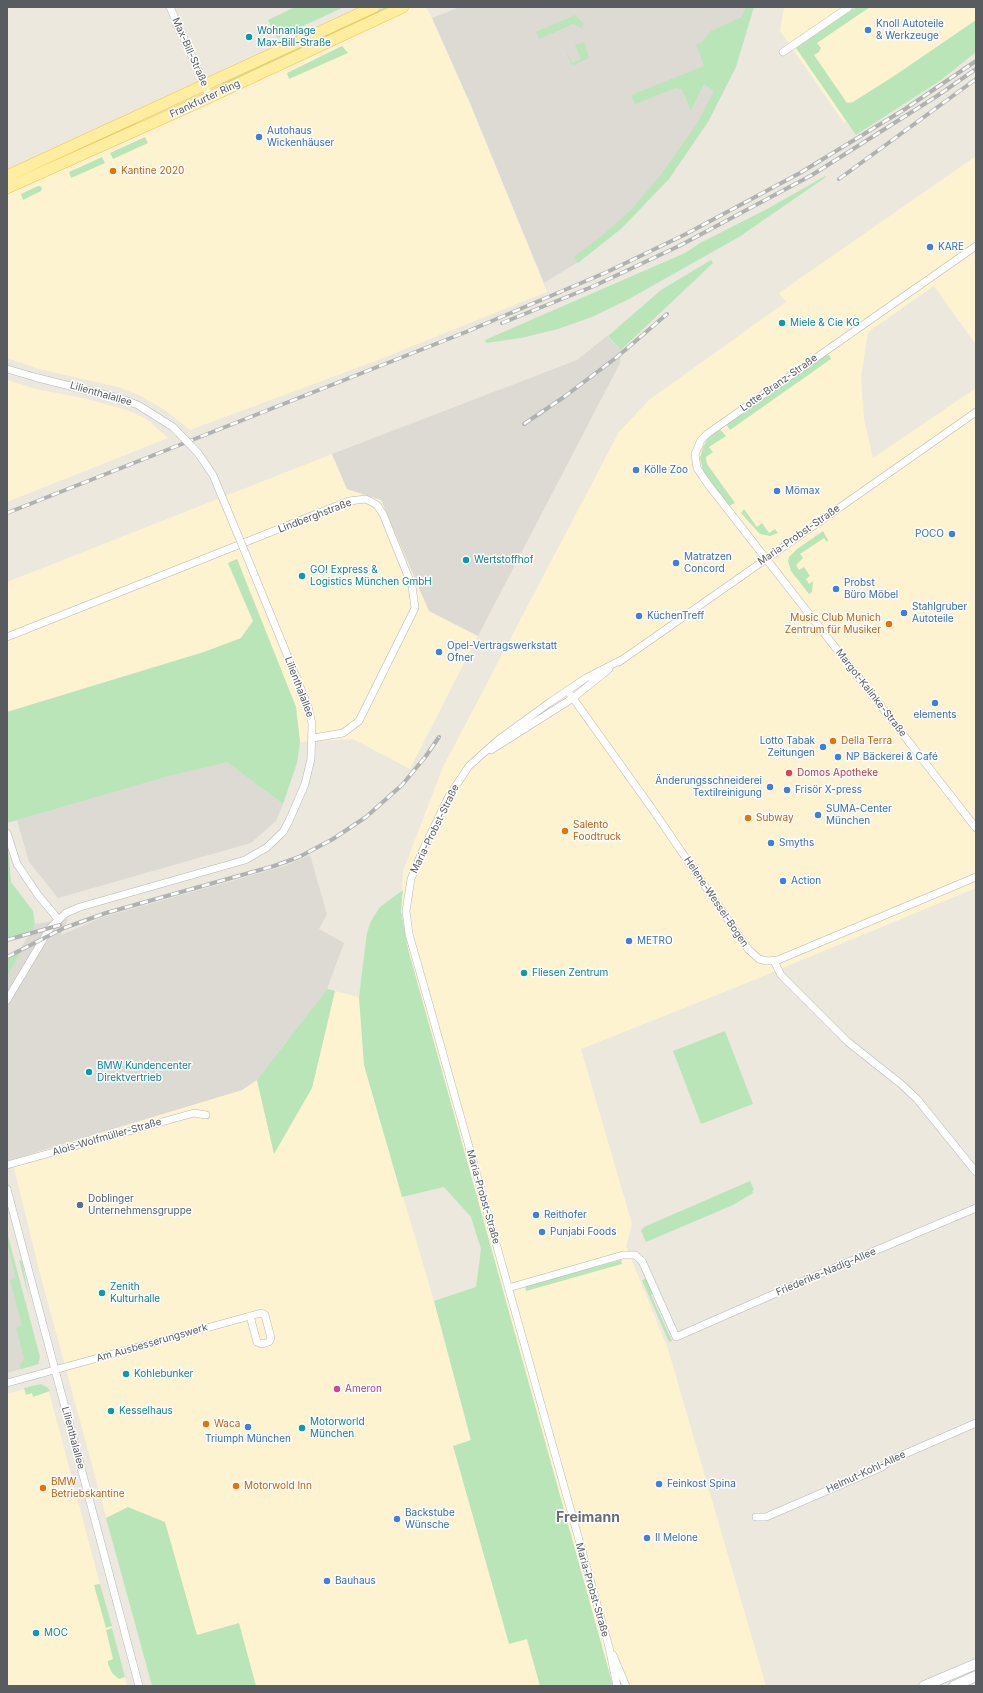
<!DOCTYPE html>
<html>
<head>
<meta charset="utf-8">
<style>
  body { margin:0 }
  #map { position:relative; width:983px; height:1693px; overflow:hidden; background:#ece8de; font-family:Inter,sans-serif }
  canvas { display:block }
  .frame { position:absolute; inset:0; border:8px solid #585c60; pointer-events:none }
</style>
</head>
<body>
<div id="map">
<canvas width="983" height="1693"></canvas>
<div class="frame"></div>
</div>
<script>
const ctx = document.querySelector('canvas').getContext('2d');
ctx.lineJoin = 'round';
function fillPath(path, color) {
  ctx.fillStyle = color;
  ctx.fill(path, 'evenodd');
}
function toPath(rows) {
  const path = new Path2D();
  for (const r of rows) {
    path.moveTo(r[0], r[1]);
    for (let i = 2; i < r.length; i += 2) path.lineTo(r[i], r[i + 1]);
  }
  return path;
}
function stroke(path, color, width, dash) {
  ctx.strokeStyle = color;
  ctx.lineWidth = width;
  ctx.lineCap = dash ? 'butt' : 'round';
  ctx.setLineDash(dash || []);
  ctx.stroke(path);
}
function drawText(font, color, halo, rows, align = 'center') {
  ctx.font = font + ' Inter,sans-serif';
  ctx.lineWidth = 3;
  ctx.setLineDash([]);
  ctx.textBaseline = 'middle';
  ctx.strokeStyle = halo;
  ctx.fillStyle = color;
  for (const [text, x, y, turn = 0] of rows) {
    ctx.save();
    ctx.translate(x, y);
    ctx.rotate((+turn || 0) * Math.PI / 180);
    ctx.textAlign = isNaN(turn) ? turn : align;
    if (halo) ctx.strokeText(text, 0, 0);
    ctx.fillText(text, 0, 0);
    ctx.restore();
  }
}
const commercial = toPath([
  [408,7,426,7,432,18,470,103,547,292,373,362,190,430,165,410,139,395,118,387,39,369,7,358,7,192],
  [784,7,976,7,976,35,844,123,780,31],
  [976,156,976,345,934,286,868,332,861,377,864,419,873,458,976,388,976,888,732,989,581,1049,632,1224,626,1246,668,1349,766,1686,613,1686,408,949,401,911,403,871,443,767,619,432,649,400,786,302,779,293],
  [7,380,36,389,87,399,127,410,145,418,168,438,7,502],
  [332,454,347,489,381,500,429,611,478,636,410,769,353,739,300,742,296,707,237,559,228,563,253,621,241,638,213,649,7,712,7,582],
  [335,991,359,997,364,1065,434,1301,471,1441,540,1686,152,1686,39,1270,12,1160,242,1090,257,1080,274,1153,312,1088],
  [37,1386,46,1389,49,1392,127,1686,7,1686,7,1394]
]);
const industrial = toPath([
  [460,7,754,7,718,99,622,228,578,262,544,283,470,103,432,18],
  [607,336,621,350,620,363,478,636,429,611,381,500,347,489,332,454,577,360],
  [225,760,283,804,276,821,251,843,58,898,29,862,17,820],
  [310,855,327,914,319,929,344,943,327,989,257,1080,242,1090,7,1161,7,961,17,955,35,924,68,919,61,935,103,917,285,866],
  [7,1244,39,1357,39,1364,7,1373]
]);
const green = toPath([
  [295,7,344,7,277,38,268,20],
  [385,7,393,7,222,86,221,83],
  [745,7,754,7,736,67,708,122,669,179,622,228,578,263,574,257,604,234,631,210,660,176,696,125,714,91,704,84,691,110,682,90,676,88,635,104,631,95,704,66,696,44,702,42,711,31,742,17,745,10],
  [856,7,870,7,817,43,821,48,819,52,814,55,847,103,853,102,894,76,976,20,976,52,941,80,856,135,796,48],
  [575,15,584,24,582,28,573,24,539,39,536,32],
  [584,42,589,58,574,65,571,64,565,49,572,63,581,59,575,45],
  [342,46,348,53,289,79,287,73],
  [155,113,133,125,7,184,7,181],
  [145,137,148,143,113,159,110,153],
  [102,157,105,163,71,178,69,172],
  [825,176,826,177,739,237,629,299,592,317,558,329,521,338,486,343,485,340,685,253,700,243,769,208],
  [38,186,40,186,42,188,41,191,23,200,21,194],
  [711,260,713,263,621,350,608,336,661,290],
  [829,355,831,359,730,430,726,424,824,356],
  [720,429,726,436,709,447,713,452,706,457,707,464,735,503,729,506,703,471,700,458,703,447,708,438],
  [744,509,757,527,762,523,769,533,775,529,778,533,770,536,760,534,741,513],
  [823,531,828,540,827,542,824,538,800,554,803,558,796,565,799,570,804,567,810,576,806,579,809,584,813,581,812,592,809,594,791,571,788,561,789,557,797,549],
  [237,559,296,707,300,742,297,763,283,804,227,762,173,775,7,823,7,712,204,652,241,638,253,621,228,563],
  [7,834,11,882,33,911,35,924,31,932,7,938],
  [403,890,401,911,408,949,613,1686,540,1686,527,1639,509,1644,453,1446,471,1440,434,1301,476,1287,481,1249,471,1217,444,1187,402,1197,364,1065,359,997,367,933,371,921,380,907],
  [18,952,21,952,7,976,7,959],
  [327,989,335,991,312,1088,274,1154,257,1080],
  [725,1031,753,1104,701,1124,673,1051],
  [750,1181,754,1190,752,1191,753,1193,733,1205,646,1242,641,1231,644,1227],
  [8,1236,40,1357,38,1364,21,1369,20,1365,24,1358,16,1328,22,1325,10,1280,16,1278,7,1244],
  [19,1260,22,1261,30,1303,30,1302],
  [621,1260,622,1264,526,1291,525,1286],
  [647,1278,654,1294,651,1295,672,1341,669,1342,642,1280],
  [41,1384,47,1387,50,1391,33,1397,32,1393,26,1395,24,1388],
  [128,1507,165,1522,197,1635,239,1623,256,1686,152,1686,106,1518],
  [100,1584,112,1626,106,1628,94,1585],
  [112,1628,125,1677,119,1679,112,1673,108,1664,108,1661,113,1659,106,1630]
]);
const street = toPath([
  [170,7,210,97],
  [783,52,849,7],
  [976,246,707,434,701,440,695,454,697,468,707,483,976,828],
  [7,369,38,378],
  [7,637,349,501,366,499,377,505,383,514,412,586,415,608,359,721,343,733,313,738],
  [619,662,976,412],
  [570,694,653,810,748,949,759,959,767,961,778,960,976,877],
  [491,750,573,698,609,669],
  [7,833,17,864,38,895,58,919],
  [774,961,781,975,848,1042,901,1084,917,1099,976,1172],
  [7,1000,50,928,66,913,80,907,245,860,266,848,283,832,289,821,305,784,311,759,312,724,308,706,252,569],
  [7,1165,194,1113,206,1115],
  [7,1189,139,1686],
  [508,1288,623,1255,635,1255,642,1261,676,1337,813,1277,976,1208],
  [7,1383,261,1313,265,1315,271,1338,269,1342,262,1344,257,1342,250,1316],
  [756,1517,766,1517,882,1467,891,1460,976,1423],
  [613,1655,626,1686],
  [617,1686,609,1647,429,1004,409,934,406,911,411,879,422,852,449,796,469,766,498,740,549,703,586,678,623,659]
]);
const secondary = toPath([
  [924,1686,976,1664],
  [954,1686,976,1676]
]);
const primary = toPath([
  [7,176,374,7],
  [7,188,197,103,403,7]
]);
const rail = toPath([
  [839,179,976,79],
  [502,323,594,286,679,246,812,175,937,96,976,69],
  [524,424,564,397,617,357,667,314],
  [7,513,466,332,607,272,686,234,800,173,905,109,976,61],
  [7,940,60,925],
  [7,957,64,928,106,913,274,866,299,857,333,839,366,817,402,785,426,756,439,737]
]);
const streetBridge = toPath([
  [38,378,122,399,138,405,173,427,198,453,213,475,252,569]
]);
const markers = [
  [868,30,4,"#3f7fe0"],
  [249,37,4,"#0f9aa8"],
  [259,137,4,"#3f7fe0"],
  [113,171,4,"#e8710a"],
  [930,247,4,"#3f7fe0"],
  [782,323,4,"#0f9aa8"],
  [636,470,4,"#3f7fe0"],
  [777,491,4,"#3f7fe0"],
  [952,534,4,"#3f7fe0"],
  [466,560,4,"#0f9aa8"],
  [676,563,4,"#3f7fe0"],
  [302,576,4,"#0f9aa8"],
  [836,589,4,"#3f7fe0"],
  [904,613,4,"#3f7fe0"],
  [639,616,4,"#3f7fe0"],
  [889,624,4,"#e8710a"],
  [439,652,4,"#3f7fe0"],
  [935,703,4,"#3f7fe0"],
  [833,741,4,"#e8710a"],
  [823,747,4,"#3f7fe0"],
  [838,757,4,"#3f7fe0"],
  [789,773,4,"#e0444e"],
  [770,787,4,"#3f7fe0"],
  [787,790,4,"#3f7fe0"],
  [818,815,4,"#3f7fe0"],
  [748,818,4,"#e8710a"],
  [565,831,4,"#e8710a"],
  [771,843,4,"#3f7fe0"],
  [783,881,4,"#3f7fe0"],
  [629,941,4,"#3f7fe0"],
  [524,973,4,"#0f9aa8"],
  [89,1072,4,"#0f9aa8"],
  [80,1205,4,"#5c6f8a"],
  [536,1215,4,"#3f7fe0"],
  [542,1232,4,"#3f7fe0"],
  [102,1293,4,"#0f9aa8"],
  [126,1374,4,"#0f9aa8"],
  [337,1389,4,"#d1479c"],
  [111,1411,4,"#0f9aa8"],
  [206,1424,4,"#e8710a"],
  [248,1427,4,"#3f7fe0"],
  [302,1428,4,"#0f9aa8"],
  [659,1484,4,"#3f7fe0"],
  [236,1486,4,"#e8710a"],
  [43,1488,4,"#e8710a"],
  [397,1519,4,"#3f7fe0"],
  [647,1538,4,"#3f7fe0"],
  [327,1581,4,"#3f7fe0"],
  [36,1633,4,"#0f9aa8"]
];
const shopNames = [
  ["Knoll Autoteile",876,24],
  ["& Werkzeuge",876,36],
  ["Autohaus",267,131],
  ["Wickenhäuser",267,143],
  ["KARE",938,247],
  ["Kölle Zoo",644,470],
  ["Mömax",785,491],
  ["POCO",944,534,"right"],
  ["Matratzen",684,557],
  ["Concord",684,569],
  ["Probst",844,583],
  ["Büro Möbel",844,595],
  ["Stahlgruber",912,607],
  ["Autoteile",912,619],
  ["KüchenTreff",647,616],
  ["Opel-Vertragswerkstatt",447,646],
  ["Ofner",447,658],
  ["elements",935,715,"center"],
  ["Lotto Tabak",815,741,"right"],
  ["Zeitungen",815,753,"right"],
  ["NP Bäckerei & Café",846,757],
  ["Änderungsschneiderei",762,781,"right"],
  ["Textilreinigung",762,793,"right"],
  ["Frisör X-press",795,790],
  ["SUMA-Center",826,809],
  ["München",826,821],
  ["Smyths",779,843],
  ["Action",791,881],
  ["METRO",637,941],
  ["Reithofer",544,1215],
  ["Punjabi Foods",550,1232],
  ["Triumph München",248,1439,"center"],
  ["Feinkost Spina",667,1484],
  ["Backstube",405,1513],
  ["Wünsche",405,1525],
  ["Il Melone",655,1538],
  ["Bauhaus",335,1581]
];
const cultureNames = [
  ["Wohnanlage",257,31],
  ["Max-Bill-Straße",257,43],
  ["Miele & Cie KG",790,323],
  ["Wertstoffhof",474,560],
  ["GO! Express &",310,570],
  ["Logistics München GmbH",310,582],
  ["Fliesen Zentrum",532,973],
  ["BMW Kundencenter",97,1066],
  ["Direktvertrieb",97,1078],
  ["Zenith",110,1287],
  ["Kulturhalle",110,1299],
  ["Kohlebunker",134,1374],
  ["Kesselhaus",119,1411],
  ["Motorworld",310,1422],
  ["München",310,1434],
  ["MOC",44,1633]
];
const streetNames = [
  ["Max-Bill-Straße",190,52,66],
  ["Frankfurter Ring",205,99,-25],
  ["Lotte-Branz-Straße",779,383,-35],
  ["Lilienthalallee",101,394,16],
  ["Lindberghstraße",315,516,-21],
  ["Maria-Probst-Straße",799,535,-35],
  ["Lilienthalallee",299,687,69],
  ["Margot-Kalinke-Straße",871,693,52],
  ["Maria-Probst-Straße",435,829,-64],
  ["Helene-Wessel-Bogen",716,902,56],
  ["Alois-Wolfmüller-Straße",107,1137,-16],
  ["Maria-Probst-Straße",483,1197,74],
  ["Friederike-Nadig-Allee",826,1272,-23],
  ["Am Ausbesserungswerk",152,1343,-16],
  ["Lilienthalallee",73,1438,75],
  ["Helmut-Kohl-Allee",866,1472,-25],
  ["Maria-Probst-Straße",592,1590,74]
];
const foodNames = [
  ["Kantine 2020",121,171],
  ["Music Club Munich",881,618,"right"],
  ["Zentrum für Musiker",881,630,"right"],
  ["Della Terra",841,741],
  ["Subway",756,818],
  ["Salento",573,825],
  ["Foodtruck",573,837],
  ["Waca",214,1424],
  ["BMW",51,1482],
  ["Betriebskantine",51,1494],
  ["Motorwold Inn",244,1486]
];
const healthNames = [
  ["Domos Apotheke",797,773]
];
const serviceNames = [
  ["Doblinger",88,1199],
  ["Unternehmensgruppe",88,1211]
];
const hotelNames = [
  ["Ameron",345,1389]
];
const districtNames = [
  ["Freimann",588,1518]
];
fillPath(commercial, '#fef3d0');
fillPath(industrial, '#dcdad3');
fillPath(green, '#bae5b9');
stroke(street, '#b5b7bc', 8);
stroke(secondary, '#b3b6bc', 11);
stroke(primary, '#f4c34f', 12);
stroke(street, '#fff', 7);
stroke(secondary, '#fff', 10);
stroke(primary, '#ffeea0', 11);
stroke(rail, '#b0b1b1', 4);
stroke(rail, '#fff', 2.5, [8]);
stroke(streetBridge, '#b5b7bc', 8, []);
stroke(streetBridge, '#fff', 7);
for (const [x, y, r, color] of markers) {
  const dot = new Path2D();
  dot.arc(x, y, r, 0, 2 * Math.PI);
  ctx.fillStyle = color;
  ctx.fill(dot);
  stroke(dot, '#fff', 1.5);
}
drawText('10px', '#366cbe', '#fff', shopNames, 'left');
drawText('10px', '#0d838f', '#fff', cultureNames, 'left');
drawText('10px', '#585c60', '#fff', streetNames);
drawText('10px', '#c56008', '#fff', foodNames, 'left');
drawText('10px', '#be3a42', '#fff', healthNames, 'left');
drawText('10px', '#4e5e75', '#fff', serviceNames, 'left');
drawText('10px', '#b23c85', '#fff', hotelNames, 'left');
drawText('bold 14px', '#696e72', '#fff', districtNames);
</script>
</body>
</html>
